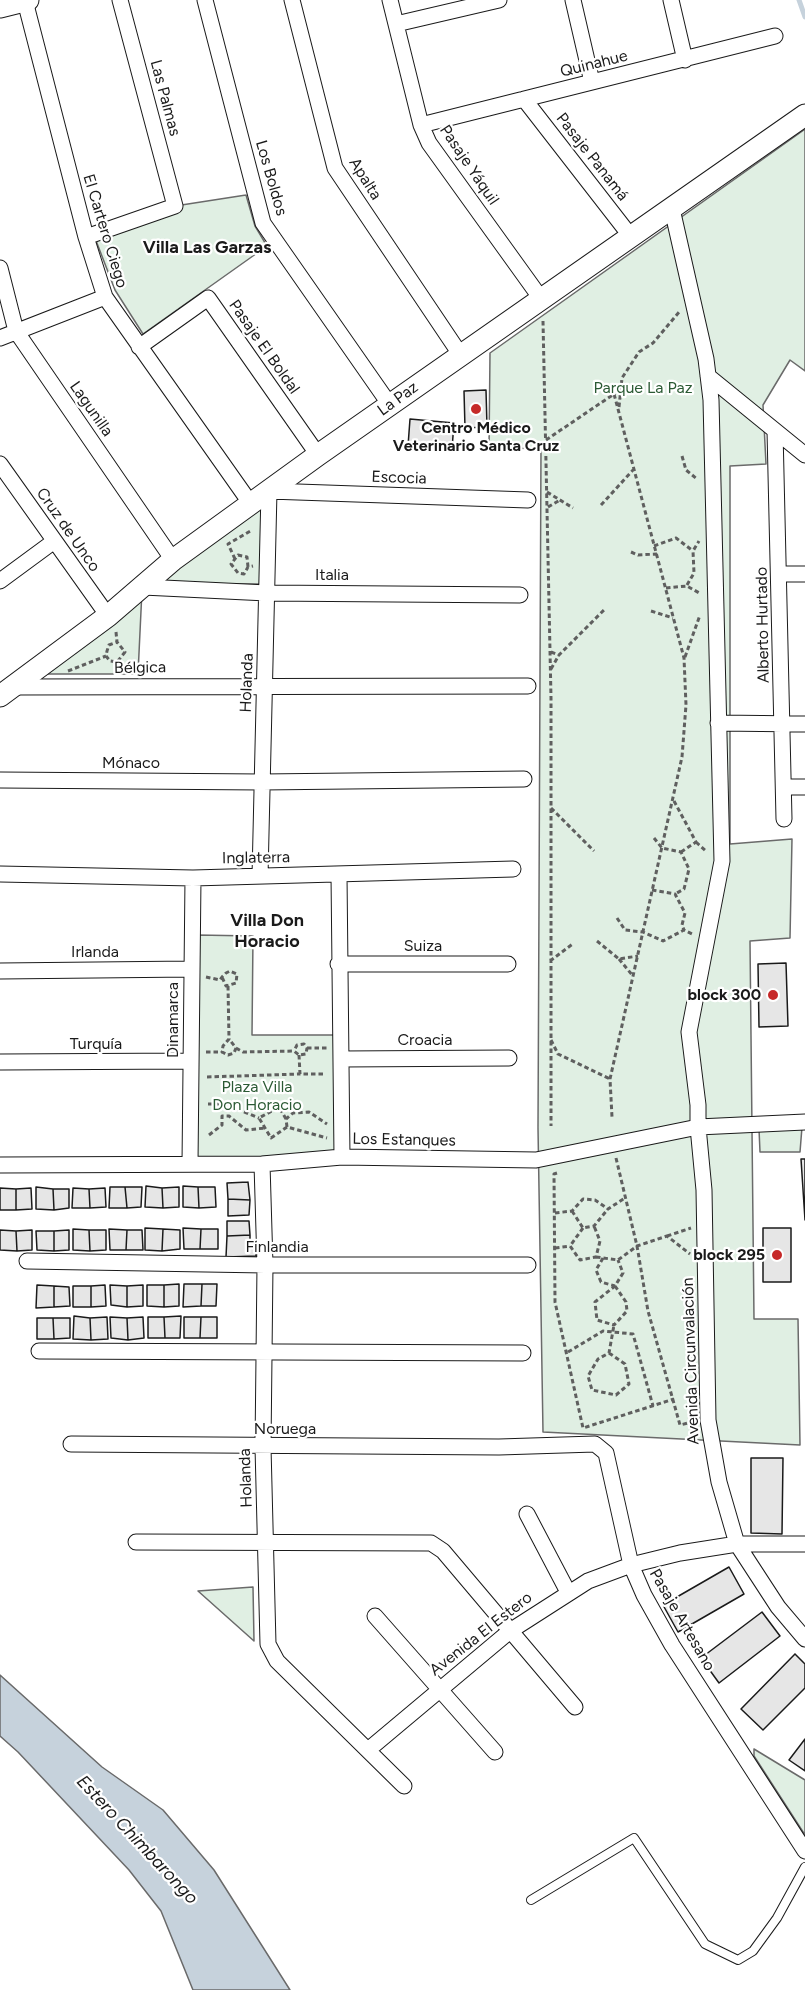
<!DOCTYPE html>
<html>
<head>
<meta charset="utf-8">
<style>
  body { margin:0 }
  canvas { display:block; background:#fff }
</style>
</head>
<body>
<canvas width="805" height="1990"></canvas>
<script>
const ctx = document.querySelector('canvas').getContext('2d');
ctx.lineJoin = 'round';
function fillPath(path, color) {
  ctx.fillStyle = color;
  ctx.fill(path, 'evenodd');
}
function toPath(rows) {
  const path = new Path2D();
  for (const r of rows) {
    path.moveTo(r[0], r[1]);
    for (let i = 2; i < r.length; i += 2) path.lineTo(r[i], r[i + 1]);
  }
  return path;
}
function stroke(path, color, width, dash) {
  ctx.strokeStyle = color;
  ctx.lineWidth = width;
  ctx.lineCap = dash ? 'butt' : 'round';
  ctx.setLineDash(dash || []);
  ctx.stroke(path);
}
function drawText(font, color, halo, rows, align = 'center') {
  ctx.font = font + ' Figtree,sans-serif';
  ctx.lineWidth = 4.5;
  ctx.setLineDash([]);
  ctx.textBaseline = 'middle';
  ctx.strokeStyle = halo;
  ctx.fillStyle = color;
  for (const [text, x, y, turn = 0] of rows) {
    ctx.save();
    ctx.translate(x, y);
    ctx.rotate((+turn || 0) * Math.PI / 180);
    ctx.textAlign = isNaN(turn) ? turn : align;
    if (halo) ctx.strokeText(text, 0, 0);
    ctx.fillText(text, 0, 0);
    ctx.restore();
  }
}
const green = toPath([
  [805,129,805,371,790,360,763,405,766,464,730,466,730,844,792,839,790,938,750,941,754,1319,798,1319,800,1445,543,1432,538,1128,541,448,489,449,490,353,805,129],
  [246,195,255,226,267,246,143,334,115,290,95,238,175,206,246,195],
  [264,500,262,584,152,584,264,500],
  [142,590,138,674,34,674,142,590],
  [197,935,253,936,252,1035,336,1035,339,1154,194,1159,197,935],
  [802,1127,800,1152,760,1152,759,1129,802,1127],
  [253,1587,254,1641,198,1591,253,1587],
  [754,1749,805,1780,805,1835,754,1756,754,1749]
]);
const water = toPath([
  [0,1675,102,1767,163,1810,214,1870,290,1990,193,1990,161,1911,129,1870,18,1752,0,1736,0,1675]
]);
const stream = toPath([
  [799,0,805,17]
]);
const building = toPath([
  [486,390,487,427,465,428,464,391,486,390],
  [410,419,454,423,452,449,408,446,410,419],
  [786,963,788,1026,759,1027,758,964,786,963],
  [801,1159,805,1159,805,1220,801,1159],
  [248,1182,250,1200,228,1199,227,1183,248,1182],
  [146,1186,162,1188,163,1208,145,1207,146,1186],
  [183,1186,198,1187,199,1208,183,1207,183,1186],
  [36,1187,53,1189,54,1210,36,1209,36,1187],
  [110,1187,125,1187,127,1208,109,1208,110,1187],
  [125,1187,142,1187,141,1207,127,1208,125,1187],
  [179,1187,179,1207,163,1208,162,1188,179,1187],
  [198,1187,215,1187,216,1207,199,1208,198,1187],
  [0,1188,16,1189,16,1210,0,1210,0,1188],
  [31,1188,32,1209,16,1210,16,1189,31,1188],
  [73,1188,89,1189,90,1208,72,1208,73,1188],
  [105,1188,106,1207,90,1208,89,1189,105,1188],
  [53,1189,69,1189,69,1208,54,1210,53,1189],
  [228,1199,250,1200,249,1215,228,1216,228,1199],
  [227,1221,249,1221,250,1235,227,1236,227,1221],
  [145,1228,163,1229,162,1251,145,1250,145,1228],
  [183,1228,201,1229,200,1249,184,1249,183,1228],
  [763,1228,791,1228,791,1282,763,1282,763,1228],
  [73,1229,89,1230,90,1251,73,1250,73,1229],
  [109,1229,127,1230,126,1250,110,1250,109,1229],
  [163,1229,180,1230,180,1249,162,1251,163,1229],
  [201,1229,218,1229,218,1249,200,1249,201,1229],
  [0,1230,16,1231,17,1251,0,1250,0,1230],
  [32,1230,32,1250,17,1251,16,1231,32,1230],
  [69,1230,69,1250,54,1251,54,1231,69,1230],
  [89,1230,106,1230,106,1250,90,1251,89,1230],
  [127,1230,142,1230,143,1250,126,1250,127,1230],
  [36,1231,54,1231,54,1251,37,1250,36,1231],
  [250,1235,250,1245,256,1245,256,1256,226,1257,227,1236,250,1235],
  [179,1284,179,1306,164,1307,164,1285,179,1284],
  [184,1284,202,1284,201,1306,183,1307,184,1284],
  [202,1284,217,1284,216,1306,201,1306,202,1284],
  [37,1285,54,1286,54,1307,36,1308,37,1285],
  [105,1285,106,1306,91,1307,91,1286,105,1285],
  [110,1285,127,1286,127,1307,111,1305,110,1285],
  [143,1285,143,1306,127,1307,127,1286,143,1285],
  [147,1285,164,1285,164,1307,147,1306,147,1285],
  [54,1286,69,1287,70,1306,54,1307,54,1286],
  [73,1286,91,1286,91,1307,73,1307,73,1286],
  [74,1316,90,1318,91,1340,73,1339,74,1316],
  [181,1316,180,1338,165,1338,164,1317,181,1316],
  [107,1317,108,1339,91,1340,90,1318,107,1317],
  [110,1317,127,1318,128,1340,111,1338,110,1317],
  [143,1317,144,1338,128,1340,127,1318,143,1317],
  [148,1317,164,1317,165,1338,148,1338,148,1317],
  [184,1317,201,1317,200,1338,184,1338,184,1317],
  [201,1317,217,1317,217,1338,200,1338,201,1317],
  [37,1318,53,1318,54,1339,37,1339,37,1318],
  [53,1318,70,1318,70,1338,54,1339,53,1318],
  [751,1458,783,1458,782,1534,751,1533,751,1458],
  [729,1567,744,1594,678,1632,663,1605,729,1567],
  [762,1612,780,1636,719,1683,701,1658,762,1612],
  [795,1654,805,1664,805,1688,763,1730,741,1709,795,1654],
  [805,1739,805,1771,789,1760,805,1739]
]);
const path = toPath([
  [543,321,551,698,551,1126],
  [619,407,622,378,639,352,653,343,680,311],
  [546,440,614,394,684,658,686,705,682,757,610,1079,612,1117],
  [682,456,686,470,697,479],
  [547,492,573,508],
  [601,505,634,469],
  [548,507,560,500],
  [654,546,676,538,693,551],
  [631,552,638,555,657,554],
  [235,559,228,544,252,530],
  [248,567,247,557,238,555,231,564,238,573,244,574,248,567,253,566],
  [687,585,694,573,693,551,699,541],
  [666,588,687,586,701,594],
  [651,611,673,618],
  [116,632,117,642,125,652,117,662,110,661,106,656,107,651,109,645,117,642],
  [551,652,559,655,605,609],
  [685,657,700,615],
  [551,669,559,655],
  [68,671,106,656],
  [117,673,117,662],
  [674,801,696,842,681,852],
  [551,808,594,851],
  [654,838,662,848,681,852,689,869,684,889,675,894],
  [696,842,706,851],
  [652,890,675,894,685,913,682,925,684,930],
  [617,918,625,930,643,932,663,941,684,930,692,934],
  [597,941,619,959,638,956],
  [619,959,633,976],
  [550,961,574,943],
  [206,977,220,980,222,977,226,973,230,971,237,974,236,983,226,986,222,977],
  [228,986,229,1039,223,1046,222,1052,228,1055,234,1053,236,1048,229,1039],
  [551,1040,558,1054,610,1079],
  [236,1048,243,1052,294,1051,299,1055,306,1054,307,1048,304,1044,297,1045,294,1051],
  [307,1048,327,1048],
  [206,1052,222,1052],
  [299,1055,300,1074,326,1074],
  [207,1077,300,1074],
  [208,1104,225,1104,259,1118],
  [286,1119,279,1107,259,1118,271,1138,287,1127,327,1138],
  [287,1127,286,1119,293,1113,309,1112,327,1124],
  [209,1135,222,1125,222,1116,229,1116,246,1130,265,1128],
  [616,1158,637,1246,648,1311,680,1425,692,1422],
  [557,1173,554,1174,555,1302,583,1428,674,1399],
  [572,1211,583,1228,594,1226,608,1209],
  [555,1213,572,1211,583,1199,595,1200,608,1209,625,1198],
  [583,1228,570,1246,580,1260,596,1257,600,1241,594,1226],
  [667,1236,691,1228],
  [555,1248,570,1246],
  [596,1257,618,1260,637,1246,667,1236,690,1254],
  [603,1258,596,1270,601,1282,615,1286,623,1273,618,1260],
  [615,1286,626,1302,627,1311,614,1325,597,1320,595,1302,615,1286],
  [568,1352,603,1331,633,1334,653,1406],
  [609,1353,625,1364,629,1384,616,1395,592,1390,588,1376,598,1359,609,1353,614,1325]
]);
const lane = toPath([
  [531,1900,634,1838,705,1944,738,1960,753,1951,777,1918,805,1867]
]);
const street = toPath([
  [205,0,263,223,390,405],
  [292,0,335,168,460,354],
  [390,0,421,125,429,143,542,300],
  [573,0,592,82],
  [671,0,685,60],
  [25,1,86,237,105,297,251,504],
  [396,24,499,0],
  [524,99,632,238],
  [421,125,775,36],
  [672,209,706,359,711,400,722,861,689,1032,698,1105,698,1127,704,1190,708,1420,719,1482,737,1544,778,1607,805,1639],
  [86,237,175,206,120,0],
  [0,268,16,331,173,560],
  [0,338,105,297],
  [139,347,208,298,318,455],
  [708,376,805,455],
  [775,431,784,819],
  [0,464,108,616],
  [780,574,805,574],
  [0,581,53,542],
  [143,587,267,593,520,595],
  [15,687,528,686],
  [718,723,805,724],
  [0,780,262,782,524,779],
  [784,787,805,787],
  [0,874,193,878,513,869],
  [339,875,342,1157],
  [260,876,269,491,528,500],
  [338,964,508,964],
  [0,971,191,969],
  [341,1059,509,1058],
  [1,1062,191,1061],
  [190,1163,193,878],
  [262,1164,265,1265,263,1447,268,1644,277,1661,404,1786],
  [0,1165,262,1164,342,1157,536,1160,698,1127,805,1122],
  [27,1261,265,1265,528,1265],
  [39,1351,523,1353],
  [71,1444,499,1447,595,1444,606,1453,631,1565,644,1595,672,1645,805,1851],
  [527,1514,568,1592],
  [136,1542,431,1543,443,1551,575,1707],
  [375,1616,495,1752],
  [368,1750,510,1631,588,1581,631,1565,680,1553,737,1544,805,1544]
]);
const secondary = toPath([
  [0,7,28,0],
  [0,696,108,616,173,560,318,455,805,115]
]);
const markers = [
  [476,409,6,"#c62828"],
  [773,995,6,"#c62828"],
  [777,1255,6,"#c62828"]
];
const streetNames = [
  ["Quinahue",594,64,-14],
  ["Las Palmas",165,98,75],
  ["Pasaje Panamá",592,157,52],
  ["Pasaje Yáquil",469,165,56],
  ["Los Boldos",271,178,74],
  ["Apalta",365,179,58],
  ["El Cartero Ciego",105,231,73],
  ["Pasaje El Boldal",264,347,55],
  ["La Paz",398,399,-36],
  ["Lagunilla",91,409,55],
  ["Escocia",399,478,2],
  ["Cruz de Unco",68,530,55],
  ["Italia",332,575],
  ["Alberto Hurtado",763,625,-91],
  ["Bélgica",140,668,-1],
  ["Holanda",247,683,-88],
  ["Mónaco",131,763],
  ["Inglaterra",256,858,-1],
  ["Suiza",423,946],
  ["Irlanda",95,952],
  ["Dinamarca",173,1020,-90],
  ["Croacia",425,1040],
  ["Turquía",96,1044],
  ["Los Estanques",404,1140,1],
  ["Finlandia",277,1247],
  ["Avenida Circunvalación",691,1361,-92],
  ["Noruega",285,1429],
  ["Holanda",246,1478,-92],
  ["Pasaje Artesano",682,1620,60],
  ["Avenida El Estero",481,1634,-38]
];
const parkNames = [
  ["Parque La Paz",643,388],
  ["Plaza Villa",257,1087],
  ["Don Horacio",257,1105]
];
const poiNames = [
  ["Centro Médico",476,428,"center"],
  ["Veterinario Santa Cruz",476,446,"center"],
  ["block 300",761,995],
  ["block 295",765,1255]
];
const neighbourhoodNames = [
  ["Villa Las Garzas",207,248],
  ["Villa Don",267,921],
  ["Horacio",267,942]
];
const waterNames = [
  ["Estero Chimbarongo",137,1840,47]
];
fillPath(green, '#e0efe3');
stroke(green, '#6a6a6a', 1.5);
fillPath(water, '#c6d2dc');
stroke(water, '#6a6a6a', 1.5);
stroke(stream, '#c6d2dc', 5);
fillPath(building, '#e6e6e6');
stroke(building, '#1a1a1a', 1.5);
stroke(lane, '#1a1a1a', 10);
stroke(street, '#1a1a1a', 17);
stroke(secondary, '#1a1a1a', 23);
stroke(path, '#5f5f5f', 3, [4.5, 3]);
stroke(lane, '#fff', 8);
stroke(street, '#fff', 15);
stroke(secondary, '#fff', 21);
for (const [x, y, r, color] of markers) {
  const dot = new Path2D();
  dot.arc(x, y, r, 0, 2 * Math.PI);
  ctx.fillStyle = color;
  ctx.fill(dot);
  stroke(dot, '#fff', 2);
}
drawText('16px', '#1a1a1a', '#fff', streetNames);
drawText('16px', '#2b5a34', '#fff', parkNames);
drawText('bold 16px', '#1a1a1a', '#fff', poiNames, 'right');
drawText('bold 18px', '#1a1a1a', '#fff', neighbourhoodNames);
drawText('italic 18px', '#1a1a1a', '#fff', waterNames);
</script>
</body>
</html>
